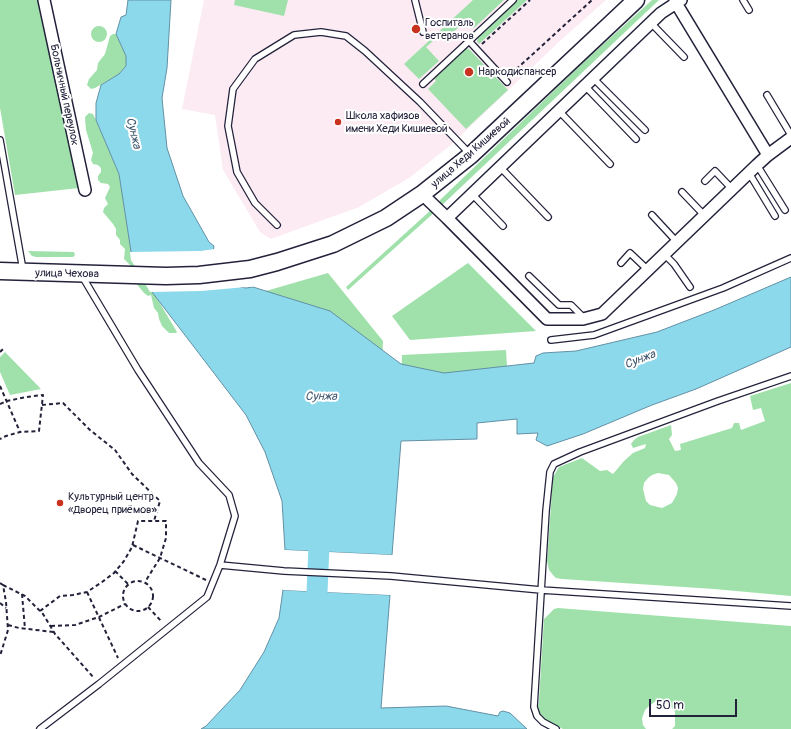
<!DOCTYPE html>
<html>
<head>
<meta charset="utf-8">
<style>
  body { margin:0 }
  #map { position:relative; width:791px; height:729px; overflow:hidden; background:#fff; font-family:Pangolin,sans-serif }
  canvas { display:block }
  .scale { position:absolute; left:649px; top:699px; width:88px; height:18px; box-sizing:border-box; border:2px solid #22223b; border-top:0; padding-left:5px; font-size:12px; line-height:14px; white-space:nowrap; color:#22223b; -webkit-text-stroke:3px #fff; paint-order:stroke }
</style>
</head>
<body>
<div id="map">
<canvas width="791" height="729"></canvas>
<div class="scale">50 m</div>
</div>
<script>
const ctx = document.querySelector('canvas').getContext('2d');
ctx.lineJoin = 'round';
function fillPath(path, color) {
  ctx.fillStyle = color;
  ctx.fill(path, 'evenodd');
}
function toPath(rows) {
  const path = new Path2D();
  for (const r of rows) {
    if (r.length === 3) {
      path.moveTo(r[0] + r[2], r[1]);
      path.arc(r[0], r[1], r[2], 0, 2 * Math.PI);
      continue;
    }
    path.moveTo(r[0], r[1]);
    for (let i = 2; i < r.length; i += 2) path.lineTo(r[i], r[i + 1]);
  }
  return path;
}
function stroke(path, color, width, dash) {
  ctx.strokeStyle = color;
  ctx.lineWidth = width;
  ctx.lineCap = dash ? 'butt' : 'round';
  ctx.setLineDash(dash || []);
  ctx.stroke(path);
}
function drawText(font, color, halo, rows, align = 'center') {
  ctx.font = font + ' Pangolin,sans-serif';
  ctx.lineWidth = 4;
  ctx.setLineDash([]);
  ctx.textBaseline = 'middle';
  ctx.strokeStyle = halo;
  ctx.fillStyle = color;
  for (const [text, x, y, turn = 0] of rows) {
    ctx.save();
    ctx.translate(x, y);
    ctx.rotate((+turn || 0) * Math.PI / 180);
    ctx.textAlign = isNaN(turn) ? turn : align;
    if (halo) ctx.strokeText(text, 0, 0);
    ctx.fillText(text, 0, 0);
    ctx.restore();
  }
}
const built = toPath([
  [204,0,606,0,562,39,452,144,409,178,359,207,271,239,260,232,223,170,215,115,182,109]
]);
const green = toPath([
  [0,0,39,0,79,188,15,195,0,108],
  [235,0,288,0,284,16,234,5],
  [473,0,504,0,474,28,467,20,463,24,460,21,458,23,460,26,444,41,439,36,426,47,439,61,419,79,404,64],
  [517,0,527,0,479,44,477,41,478,37],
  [652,0,659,0,440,207,439,203,440,200,586,60],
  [99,34,8],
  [113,34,116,34,126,56,126,66,119,74,95,88,91,89,87,85,89,79,97,70,98,63,105,54,110,36],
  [467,48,470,50,508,90,466,129,428,89,436,81,434,78,464,49],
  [89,113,93,114,96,120,119,174,133,258,177,332,176,333,169,333,162,326,159,319,158,313,154,308,151,295,148,296,144,293,135,282,132,267,124,259,125,249,120,244,120,240,116,235,116,229,113,224,103,212,104,208,108,204,105,198,110,187,108,184,101,183,98,180,98,176,101,172,101,168,98,165,93,164,91,160,93,153,86,130,85,117],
  [432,209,436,211,348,290,346,287],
  [28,251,74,252,75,255,73,257,36,257,32,256],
  [468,263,536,331,410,340,392,316],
  [328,273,383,341,378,477,252,295],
  [506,350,510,416,399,428,402,355],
  [5,352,41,389,10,395,0,372,0,357],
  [791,383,791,596,714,589,562,579,556,578,553,575,549,570,547,561,553,477,559,467,582,458,600,471,607,470,613,474,624,461,633,453,645,448,646,444,633,448,631,444,634,440,638,437,671,425,672,435,669,439,675,451,681,450,680,444,732,428,734,423,739,423,741,430,765,421,761,408,753,410,750,396],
  [658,473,669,475,676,483,678,488,677,494,672,503,662,508,650,505,646,501,643,489,644,483,648,478,652,475],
  [558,608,791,626,791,729,672,729,675,726,675,712,670,705,665,702,656,701,649,706,645,710,642,718,643,725,646,729,563,729,545,720,539,714,538,707,539,700,544,619,554,609]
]);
const water = toPath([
  [128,0,171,0,167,68,162,98,167,148,183,196,209,242,214,246,212,258,240,287,246,288,253,287,330,311,401,364,444,373,534,363,536,356,543,353,576,351,657,332,714,310,791,277,791,347,696,389,652,405,583,434,547,446,536,440,538,433,517,434,517,419,477,423,477,439,401,441,392,555,285,550,282,501,265,452,246,415,152,292,132,258,119,174,96,120,96,103,101,85,119,74,126,66,126,56,116,34,121,17,126,15,128,0],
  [283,590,390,595,381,708,446,706,498,716,500,712,503,711,510,713,527,729,201,729,206,726,240,690,264,652,279,618,283,590]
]);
const pier = toPath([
  [215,249,214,258,220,267,238,284,246,286,253,285,257,286,201,291,150,292,131,260,130,252,200,251],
  [285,550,392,555,392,557,285,552],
  [283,588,390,593,390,595,283,590]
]);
const river = toPath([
  [313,620,317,592,320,523]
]);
const path = toPath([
  [482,44,530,0],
  [511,74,592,0],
  [0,352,3,349],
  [0,386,20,432],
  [0,404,7,401,26,397,43,395,39,431,20,432,6,436,0,439],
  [42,405,63,403,90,430,115,450,132,474,160,501,154,521],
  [133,545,206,580],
  [115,571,128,584],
  [138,596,15],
  [0,583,3,585,6,602,8,630,0,656],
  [3,585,25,596,43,614,55,634,94,678],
  [87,592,118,658],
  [22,594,25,629],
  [0,603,6,608],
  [148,607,162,622],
  [40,611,60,596,73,595,87,592,102,582,114,573,124,561,132,547,138,521,166,521,166,538,160,558,145,582],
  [8,625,19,628,54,632],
  [51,626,75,625,99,617,125,604]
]);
const lane = toPath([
  [415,0,423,32],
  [743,0,749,10],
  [651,23,684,57],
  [469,41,507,82],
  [593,78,645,130],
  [423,84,513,0],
  [585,86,636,139],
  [767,95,791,135],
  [559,111,610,164],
  [0,140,23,270],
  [757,165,785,210],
  [500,167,548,217],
  [749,173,775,216],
  [705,181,715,171,732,189],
  [682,192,704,215],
  [472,194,503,226],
  [652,215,677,242],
  [277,225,255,203,237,172,228,126,233,89,255,59,294,35,321,32,346,36,365,51,420,102,470,154],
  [664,254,674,264,690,287],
  [621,263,630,253,648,270],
  [529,276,559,305,571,305,584,318],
  [551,340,594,335,723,288,791,258],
  [220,565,284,571,391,576,541,590,791,606],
  [40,729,99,684,207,597,220,565,235,516,229,495,199,463,138,370,82,276],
  [556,729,543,722,537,716,534,707,546,511,550,472,554,464,580,452,718,401,791,376]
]);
const street = toPath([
  [44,0,85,190],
  [675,0,676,3,768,155],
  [681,0,661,13,447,218,547,319,583,319,602,314,757,165,768,155,791,138],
  [422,194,447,218]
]);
const secondary = toPath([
  [0,271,166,276,199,275,250,269,277,262,333,244,386,218,422,194,471,155,636,0]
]);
const markers = [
  [416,29,5,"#c8321e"],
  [469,72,5,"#c8321e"],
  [338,122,4,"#c8321e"],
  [60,503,4,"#c8321e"]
];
const poiNames = [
  ["Госпиталь",425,23],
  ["ветеранов",425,36],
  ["Наркодиспансер",478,72],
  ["Школа хафизов",346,116],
  ["имени Хеди Кишиевой",346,129],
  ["Культурный центр",68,497],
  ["«Дворец приёмов»",68,510]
];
const streetNames = [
  ["Больничный переулок",64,95,78],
  ["улица Хеди Кишиевой",471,153,-41],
  ["улица Чехова",67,274,1]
];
const waterNames = [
  ["Сунжа",133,133,77],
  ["Сунжа",640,360,-21],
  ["Сунжа",321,397]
];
fillPath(built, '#fcebf2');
fillPath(green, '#a0e1ab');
fillPath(water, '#8cd9eb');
stroke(water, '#6290a5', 1);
fillPath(pier, '#fff');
stroke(river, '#8cd9eb', 21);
stroke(lane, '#22223b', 8);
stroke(street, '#22223b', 14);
stroke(secondary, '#22223b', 19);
stroke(path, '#22223b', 2, [4, 3]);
stroke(lane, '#fff', 5.5);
stroke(street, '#fff', 11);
stroke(secondary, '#fff', 16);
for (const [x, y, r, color] of markers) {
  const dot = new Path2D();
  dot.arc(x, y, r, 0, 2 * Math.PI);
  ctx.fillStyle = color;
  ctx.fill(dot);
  stroke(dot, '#fff', 1.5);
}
drawText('11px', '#22223b', '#fff', poiNames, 'left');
drawText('11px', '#22223b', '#fff', streetNames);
drawText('italic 12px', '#425970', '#fff', waterNames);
</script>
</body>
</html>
